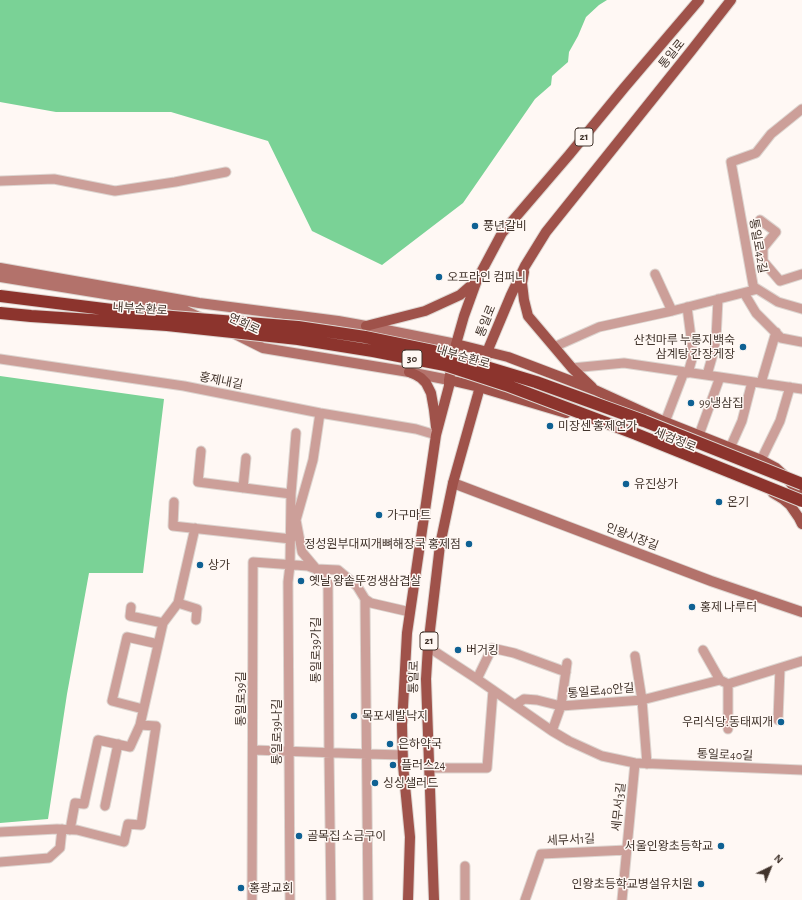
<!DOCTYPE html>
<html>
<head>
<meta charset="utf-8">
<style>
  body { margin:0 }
  #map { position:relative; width:802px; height:900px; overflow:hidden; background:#fff8f4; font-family:"Alegreya Sans",sans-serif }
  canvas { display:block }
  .north { position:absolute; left:750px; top:848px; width:40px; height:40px; -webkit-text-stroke:3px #fff8f4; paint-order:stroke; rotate:43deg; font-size:11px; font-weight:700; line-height:16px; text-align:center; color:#42342c }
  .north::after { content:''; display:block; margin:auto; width:14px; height:18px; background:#42342c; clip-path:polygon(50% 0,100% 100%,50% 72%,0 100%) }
</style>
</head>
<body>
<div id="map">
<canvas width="802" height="900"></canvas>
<div class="north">N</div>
</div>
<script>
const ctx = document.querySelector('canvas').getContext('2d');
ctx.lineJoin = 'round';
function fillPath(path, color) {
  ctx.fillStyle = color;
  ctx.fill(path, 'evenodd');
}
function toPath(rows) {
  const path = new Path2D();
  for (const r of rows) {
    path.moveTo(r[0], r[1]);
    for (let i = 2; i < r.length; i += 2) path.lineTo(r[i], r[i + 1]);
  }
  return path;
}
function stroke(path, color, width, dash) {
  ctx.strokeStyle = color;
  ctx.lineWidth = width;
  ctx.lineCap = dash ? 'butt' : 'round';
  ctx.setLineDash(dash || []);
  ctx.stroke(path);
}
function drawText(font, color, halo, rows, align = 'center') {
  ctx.font = font + ' "Alegreya Sans","Noto Sans KR",sans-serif';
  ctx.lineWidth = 3;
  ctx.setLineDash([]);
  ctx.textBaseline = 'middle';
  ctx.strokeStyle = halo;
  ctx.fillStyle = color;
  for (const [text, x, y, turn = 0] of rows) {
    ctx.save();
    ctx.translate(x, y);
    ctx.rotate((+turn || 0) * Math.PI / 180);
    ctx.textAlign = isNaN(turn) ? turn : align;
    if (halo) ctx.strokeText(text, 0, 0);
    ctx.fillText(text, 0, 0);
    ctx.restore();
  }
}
const forest = toPath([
  [0,0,607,0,599,5,586,17,578,36,569,52,568,62,552,76,551,85,535,99,463,203,382,265,312,231,268,141,171,112,56,112,0,102],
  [0,376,164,399,143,573,89,573,67,694,48,819,0,823]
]);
const street = toPath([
  [0,181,54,179,115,191,175,182,226,172],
  [760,220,776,232,763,248,763,261,780,281,802,274],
  [655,274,672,311],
  [754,287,778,302,802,309],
  [744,293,756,313,781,338,802,342],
  [687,307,692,345,692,359,688,373],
  [554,347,599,327,672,311,754,290,731,162,756,153,771,134,802,109],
  [0,359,184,386,320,413,416,429,436,435],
  [572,368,624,363,802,389],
  [707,375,713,354,716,339,718,299],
  [761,383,776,332],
  [320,413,313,460,296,520,302,552,328,583,329,753,331,900],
  [665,422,684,372],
  [699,435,720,377],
  [730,448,742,421,752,382],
  [201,451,198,482,291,494],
  [761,460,780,421,790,387],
  [243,488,246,458],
  [174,502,173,526,291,539],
  [195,528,178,603,197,609,196,620],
  [365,599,368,900],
  [131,607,130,616,163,623,178,603],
  [428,647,477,679,552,731,569,741,602,756,635,763,802,770],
  [703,650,720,680],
  [635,656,642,700,647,764],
  [477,679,492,648,514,653,566,672],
  [728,684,728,729],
  [515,705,524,699,537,700,561,706,567,663],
  [143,709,112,701,127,637,158,644],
  [778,720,780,668],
  [552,731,561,706,642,700,720,680,728,684,802,661],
  [253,750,367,754,403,755],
  [429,768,487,768,493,690],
  [105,806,118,744],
  [70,830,75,803,84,804,98,740,130,747,140,725],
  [0,832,57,829,77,830,124,842,128,824,141,825,156,726,140,725,163,623],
  [0,862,49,858,60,848,62,829],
  [252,900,253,562,308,566,316,569,338,570,357,586,365,599,371,603,410,612],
  [290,900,288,582,290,565,291,494,296,433],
  [465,900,465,866],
  [525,900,541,854,627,850],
  [622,900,635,763]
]);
const secondary = toPath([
  [0,268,199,303,338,321,366,326,456,344],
  [0,277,173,305,201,318],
  [235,334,263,348,409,372,449,380],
  [453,483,711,581,802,612]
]);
const primary = toPath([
  [524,272,522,283,524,300,528,316,572,368,592,387],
  [366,326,425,311,460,295,476,281],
  [456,344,508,357,595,390,665,422,761,460,776,468,787,478,802,498],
  [409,372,416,375,421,378,426,383,431,393,434,410,436,427],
  [449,380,479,387,566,413],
  [773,493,783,499,790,505,799,518,802,524],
  [408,900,410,837,403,765,402,725,407,633,436,435,449,386,449,380,456,344,464,316,477,280,502,233,569,155,624,88,699,0],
  [434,900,426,679,428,647,440,545,453,483,478,394,487,352,511,295,525,266,546,232,691,51,731,0]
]);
const highwayBridge = toPath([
  [0,296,160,316,298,327,365,337,433,351,536,382,644,421,802,484],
  [0,313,31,316,167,325,298,339,373,351,445,365,506,385,636,434,802,501]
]);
const markers = [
  [475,226,4,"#0f6193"],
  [439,277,4,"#0f6193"],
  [743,347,4,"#0f6193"],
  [691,403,4,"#0f6193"],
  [550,426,4,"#0f6193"],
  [626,484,4,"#0f6193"],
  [719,502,4,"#0f6193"],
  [379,515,4,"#0f6193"],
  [469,544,4,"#0f6193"],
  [200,565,4,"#0f6193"],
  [301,581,4,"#0f6193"],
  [692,607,4,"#0f6193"],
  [458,650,4,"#0f6193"],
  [354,716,4,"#0f6193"],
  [781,722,4,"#0f6193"],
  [390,744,4,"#0f6193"],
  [393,765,4,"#0f6193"],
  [375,783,4,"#0f6193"],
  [299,836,4,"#0f6193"],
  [721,846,4,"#0f6193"],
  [701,884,4,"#0f6193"],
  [241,888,4,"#0f6193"]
];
const shields = [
  [584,137,18],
  [412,359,20],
  [429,641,18]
];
const shieldNames = [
  ["21",584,137],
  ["30",412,359],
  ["21",429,641]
];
const streetNames = [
  ["통일로",672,54,-51],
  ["통일로42길",758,246,80],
  ["내부순환로",140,309,4],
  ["통일로",486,321,-68],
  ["연희로",244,324,25],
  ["내부순환로",463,357,16],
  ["홍제내길",221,381,11],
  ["세검정로",675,440,22],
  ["인왕시장길",632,537,21],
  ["통일로39가길",316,650,-90],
  ["통일로",414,677,-89],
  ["통일로40안길",601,691,-5],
  ["통일로39길",241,699,-90],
  ["통일로39나길",277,732,-90],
  ["통일로40길",725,755,2],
  ["세무서3길",619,807,-84],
  ["세무서1길",571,840,-3]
];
const poiNames = [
  ["풍년갈비",483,226],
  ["오프라인 컴퍼니",447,277],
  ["산천마루 누룽지백숙",735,340,"right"],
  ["삼계탕 간장게장",735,354,"right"],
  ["99냉삼집",699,403],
  ["미장센 홍제연가",558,426],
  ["유진상가",634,484],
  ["온기",727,502],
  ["가구마트",387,515],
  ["정성원부대찌개뼈해장국 홍제점",461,544,"right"],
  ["상가",208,565],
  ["옛날 왕솥뚜껑생삼겹살",309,581],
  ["홍제 나루터",700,607],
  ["버거킹",466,650],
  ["목포세발낙지",362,716],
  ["우리식당.동태찌개",773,722,"right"],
  ["은하약국",398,744],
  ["플러스24",401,765],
  ["싱싱샐러드",383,783],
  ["골목집 소금구이",307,836],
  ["서울인왕초등학교",713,846,"right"],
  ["인왕초등학교병설유치원",693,884,"right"],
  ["홍광교회",249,888]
];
fillPath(forest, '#7ad296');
stroke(street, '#ddd5d0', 11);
stroke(secondary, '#ddd5d0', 12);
stroke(primary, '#ddd5d0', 12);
stroke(street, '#cc9f99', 9);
stroke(secondary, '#b3726b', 10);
stroke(primary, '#9f524a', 10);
stroke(highwayBridge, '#ddd5d0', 14, []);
stroke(highwayBridge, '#8c342d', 12);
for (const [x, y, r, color] of markers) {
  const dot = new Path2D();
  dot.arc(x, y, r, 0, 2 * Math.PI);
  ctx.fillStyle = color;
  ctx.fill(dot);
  stroke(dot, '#fff8f4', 1.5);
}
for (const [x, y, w] of shields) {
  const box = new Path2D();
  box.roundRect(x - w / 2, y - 9, w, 18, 3);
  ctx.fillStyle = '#fff8f4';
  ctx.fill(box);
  stroke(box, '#42342c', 1);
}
drawText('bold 11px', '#42342c', null, shieldNames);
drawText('12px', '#42342c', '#fff8f4', streetNames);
drawText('12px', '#42342c', '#fff8f4', poiNames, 'left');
</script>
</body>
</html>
